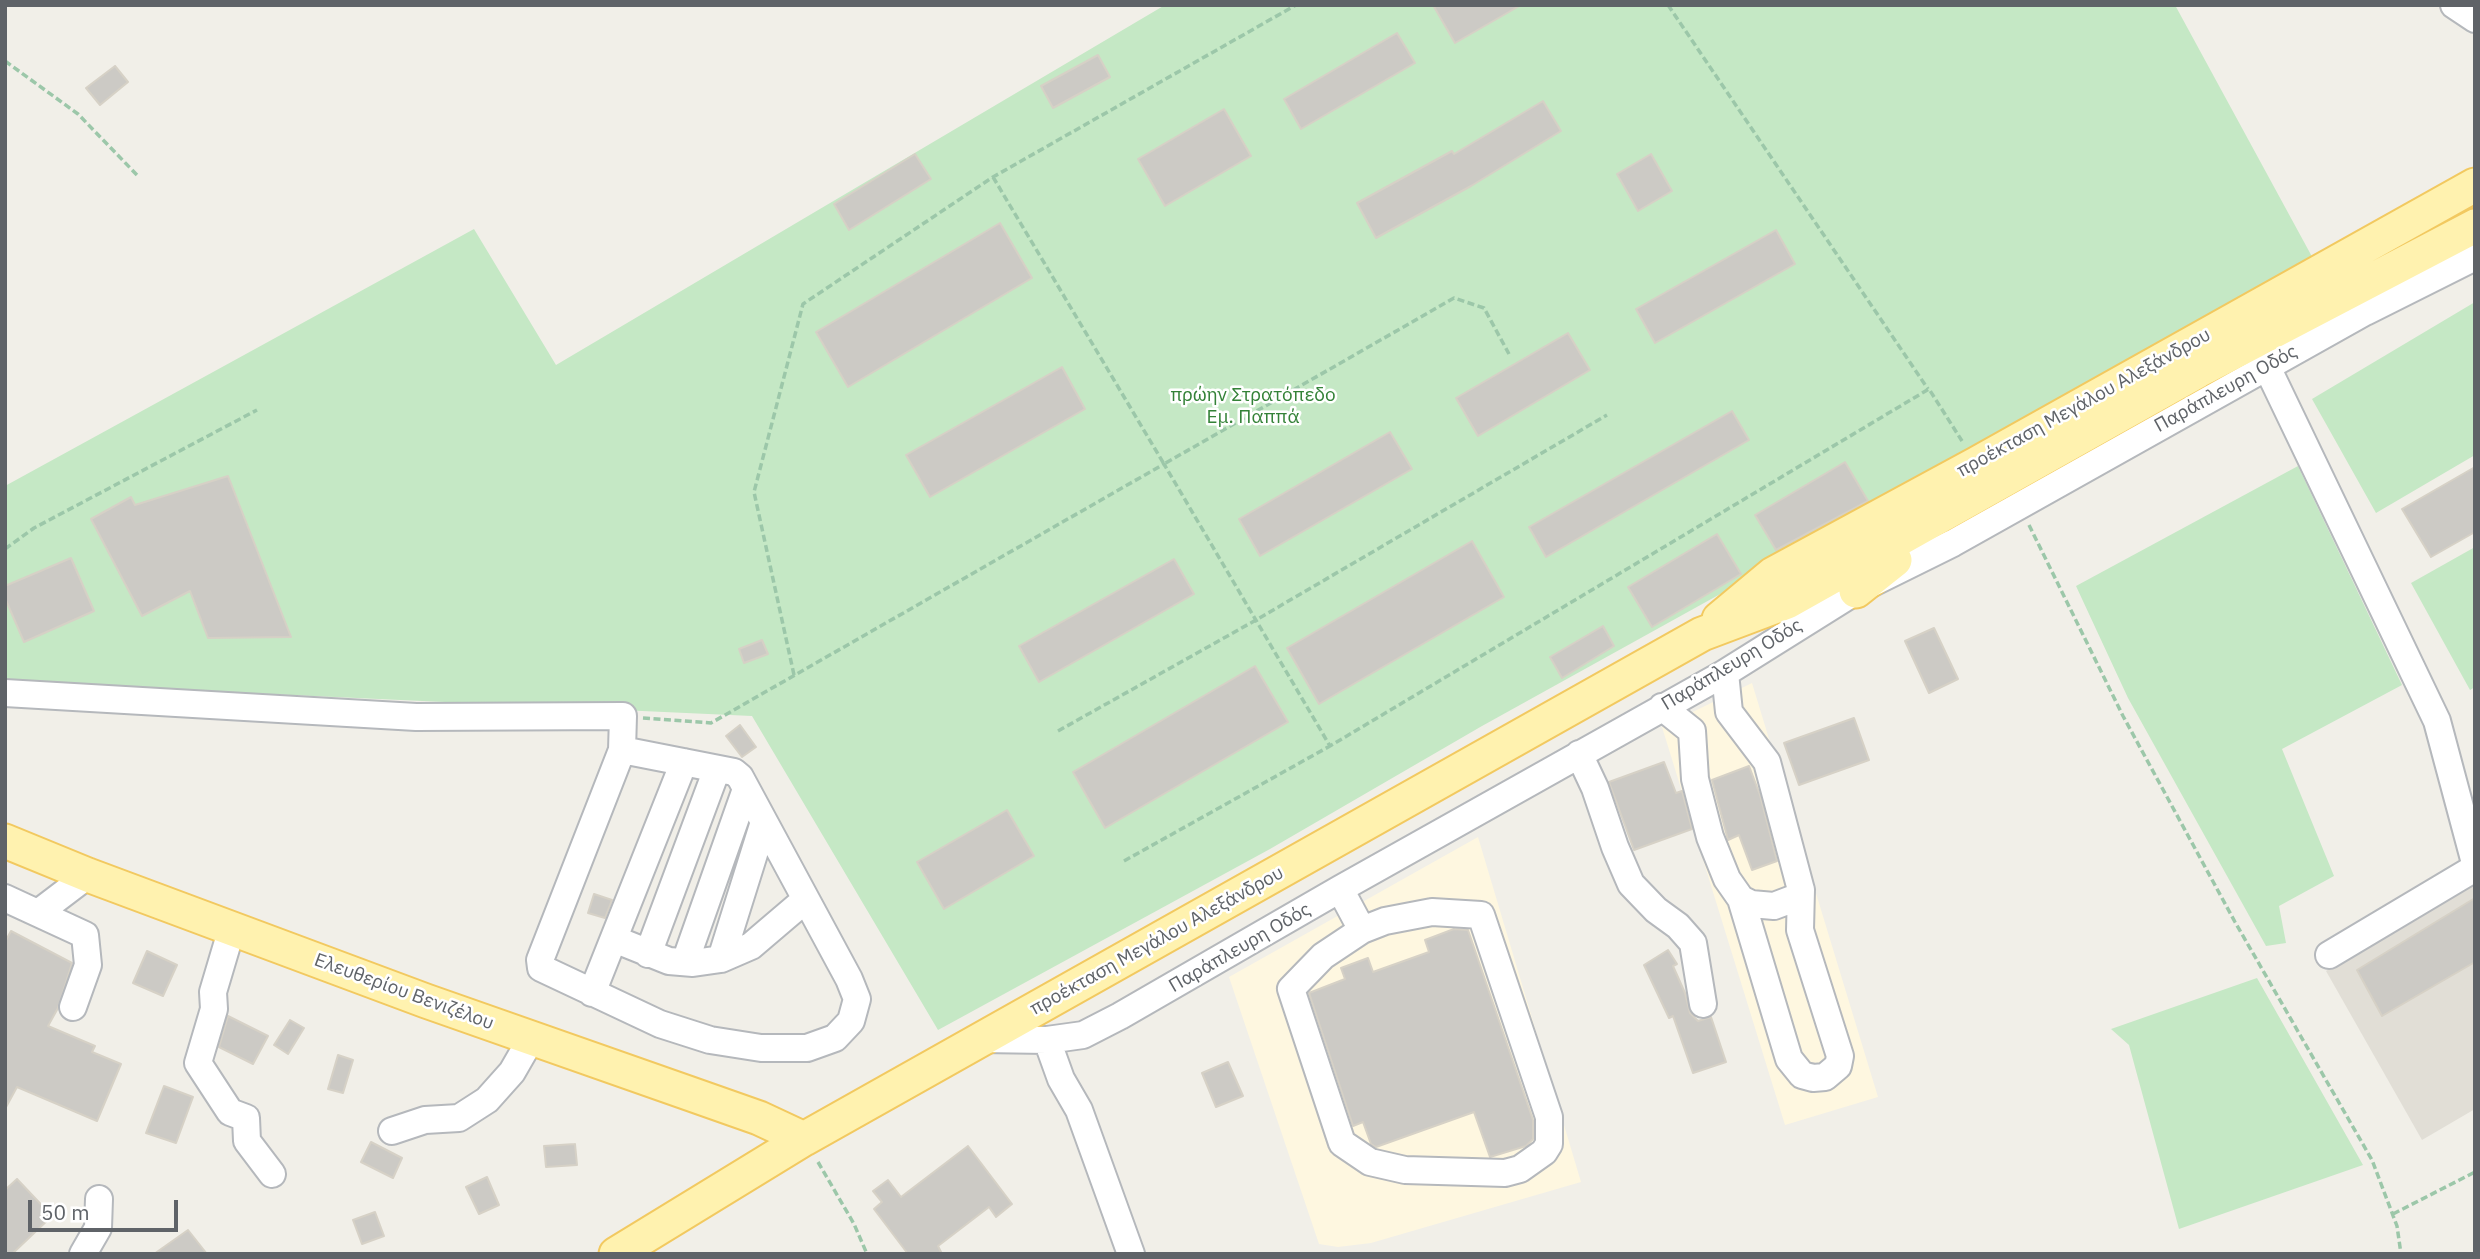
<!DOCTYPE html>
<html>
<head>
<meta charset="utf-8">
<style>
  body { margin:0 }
  #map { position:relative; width:2480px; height:1259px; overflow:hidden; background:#f1efe8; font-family:"IBM Plex Sans",sans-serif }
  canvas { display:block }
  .frame { position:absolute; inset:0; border:7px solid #5f6368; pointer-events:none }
  .scale { position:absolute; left:28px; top:1200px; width:150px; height:32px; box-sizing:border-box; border:4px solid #5f6368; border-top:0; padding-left:9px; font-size:21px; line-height:24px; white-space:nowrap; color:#5f6368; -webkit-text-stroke:5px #fff; paint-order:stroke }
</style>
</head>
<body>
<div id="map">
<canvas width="2480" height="1259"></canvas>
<div class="frame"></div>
<div class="scale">50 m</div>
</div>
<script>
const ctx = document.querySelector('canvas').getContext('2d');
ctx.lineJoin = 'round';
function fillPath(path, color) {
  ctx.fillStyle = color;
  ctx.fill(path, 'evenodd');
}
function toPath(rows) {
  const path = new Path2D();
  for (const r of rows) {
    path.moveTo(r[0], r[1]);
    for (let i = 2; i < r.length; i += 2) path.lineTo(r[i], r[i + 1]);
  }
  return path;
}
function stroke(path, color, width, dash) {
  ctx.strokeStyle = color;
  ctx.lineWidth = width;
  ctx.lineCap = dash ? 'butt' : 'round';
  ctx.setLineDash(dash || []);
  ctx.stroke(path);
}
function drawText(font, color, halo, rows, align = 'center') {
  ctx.font = font + ' "IBM Plex Sans",sans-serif';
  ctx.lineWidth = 5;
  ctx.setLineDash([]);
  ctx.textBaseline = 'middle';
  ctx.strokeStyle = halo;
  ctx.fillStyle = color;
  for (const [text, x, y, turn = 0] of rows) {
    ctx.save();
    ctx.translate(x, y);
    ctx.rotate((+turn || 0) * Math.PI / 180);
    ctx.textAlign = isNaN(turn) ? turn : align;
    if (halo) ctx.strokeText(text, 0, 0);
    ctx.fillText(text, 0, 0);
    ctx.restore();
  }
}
const commercial = toPath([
  [1752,683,1878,1097,1785,1125,1662,727],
  [1478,837,1581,1182,1371,1243,1338,1247,1319,1244,1229,977]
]);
const education = toPath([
  [2475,881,2475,1109,2422,1140,2326,971]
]);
const green = toPath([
  [1165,5,2175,5,2316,264,1482,726,1270,849,938,1030,752,716,5,682,5,486,474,229,556,365],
  [2475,302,2475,455,2376,513,2312,399],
  [2298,466,2402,685,2282,749,2334,876,2279,906,2286,943,2266,946,2128,698,2076,586],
  [2475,547,2475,687,2470,690,2411,583],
  [2257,978,2363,1165,2179,1229,2129,1045,2111,1029]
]);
const building = toPath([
  [1433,5,1521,5,1455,43,1433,5],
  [1397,33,1415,63,1301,129,1284,99,1397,33],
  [1098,55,1110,77,1053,108,1041,86,1098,55],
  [115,66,128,82,100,105,86,88,115,66],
  [1543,101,1561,131,1471,186,1376,238,1357,203,1452,151,1454,154,1543,101],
  [1224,109,1251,156,1165,206,1138,159,1224,109],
  [915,154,931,179,849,230,834,204,915,154],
  [1651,154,1672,191,1638,211,1617,174,1651,154],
  [1000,223,1032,278,848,387,816,332,1000,223],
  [1776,230,1795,264,1655,343,1636,309,1776,230],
  [1568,333,1590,370,1478,436,1456,398,1568,333],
  [1062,367,1085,409,930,497,906,455,1062,367],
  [1732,411,1749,440,1546,557,1529,527,1732,411],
  [1390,432,1412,469,1260,556,1239,519,1390,432],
  [1845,462,1868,501,1776,550,1755,515,1845,462],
  [2475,467,2475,532,2431,557,2402,509,2475,467],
  [228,476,291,637,208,638,190,591,142,616,91,519,131,497,135,505,228,476],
  [1717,534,1741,574,1652,627,1628,587,1717,534],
  [1472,541,1504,597,1319,704,1287,648,1472,541],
  [71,558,94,611,24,642,5,598,5,586,71,558],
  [1174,559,1194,594,1039,682,1019,646,1174,559],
  [1603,626,1614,646,1562,678,1550,657,1603,626],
  [1934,628,1958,679,1929,693,1905,641,1934,628],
  [762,640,768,654,744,663,739,649,762,640],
  [1255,666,1288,722,1105,828,1073,772,1255,666],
  [1854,718,1869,760,1799,785,1784,743,1854,718],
  [740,725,756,747,742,757,726,736,740,725],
  [1664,762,1676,793,1682,791,1692,829,1634,850,1609,782,1664,762],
  [1749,766,1760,795,1777,861,1752,870,1739,835,1728,840,1712,780,1749,766],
  [1007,810,1034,856,944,909,917,862,1007,810],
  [594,894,612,900,605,918,588,913,594,894],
  [2475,898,2475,962,2382,1016,2357,970,2475,898],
  [1454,929,1468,930,1533,1120,1533,1139,1526,1146,1490,1157,1474,1112,1376,1147,1371,1144,1363,1122,1353,1126,1309,993,1345,979,1341,968,1368,958,1373,972,1429,952,1425,940,1454,929],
  [11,931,72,963,58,1008,48,1026,95,1046,92,1052,121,1064,97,1121,17,1087,5,1109,5,942,11,931],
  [1668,950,1677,964,1673,966,1685,993,1690,1013,1698,1021,1711,1017,1726,1062,1693,1073,1673,1016,1669,1018,1644,965,1668,950],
  [147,951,177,965,163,996,133,983,147,951],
  [228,1016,268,1036,253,1064,219,1047,228,1016],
  [290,1020,304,1028,288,1054,274,1045,290,1020],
  [338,1055,353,1060,343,1093,328,1089,338,1055],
  [1228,1062,1243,1096,1216,1107,1202,1073,1228,1062],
  [164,1086,193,1097,176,1143,146,1133,164,1086],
  [371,1142,402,1158,393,1178,361,1162,371,1142],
  [575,1144,577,1165,546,1167,544,1146,575,1144],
  [968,1146,1012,1204,996,1217,989,1207,938,1246,942,1254,908,1254,874,1209,882,1202,873,1191,888,1180,901,1197,968,1146],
  [487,1177,499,1205,479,1214,466,1187,487,1177],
  [17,1179,52,1216,12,1254,5,1254,5,1190,17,1179],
  [375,1212,384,1236,362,1244,353,1220,375,1212],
  [188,1230,207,1254,154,1254,188,1230]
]);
const path = toPath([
  [1668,5,1928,389],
  [5,61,78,114,137,175],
  [993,177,1164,464,1454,298,1484,308,1509,354],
  [2029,525,2123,716,2235,922,2372,1160,2397,1226,2401,1254],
  [5,549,34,528,257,410],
  [794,675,754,492,803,304,993,177,1296,5],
  [643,718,711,723,1164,464,1330,746,1929,389,1962,441],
  [1058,731,1256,620,1607,415],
  [1124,861,1330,746],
  [818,1162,854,1224,867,1254],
  [2393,1214,2475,1172]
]);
const minor = toPath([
  [2454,5,2475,19],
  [2267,367,2437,721,2475,863],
  [5,693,416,717,623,716,622,750,540,960,541,968,660,1024,710,1040,761,1048,807,1048,835,1038,851,1021,857,999,849,979,740,777,734,772,622,750],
  [1662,707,1692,731,1695,779,1710,837,1727,879,1741,899,1789,1059,1802,1075,1813,1078,1825,1077,1838,1066,1840,1056,1800,930,1801,890,1767,762,1729,712,1725,673],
  [1579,754,1595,788,1615,847,1631,884,1656,910,1678,926,1693,943,1703,1004],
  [1340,889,1362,930],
  [5,898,85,935,88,965,73,1007],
  [1741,899,1751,904,1774,906,1795,898,1801,890],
  [1432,912,1481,915,1549,1117,1549,1144,1544,1152,1520,1169,1505,1173,1405,1170,1370,1162,1342,1143,1291,989,1323,956,1362,930,1385,921,1432,912],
  [38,913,88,875],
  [232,928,213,992,214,1009,198,1063,230,1112,246,1118,247,1141,272,1174],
  [614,939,669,961,693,963,721,959,751,946,805,900],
  [648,954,717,769],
  [2329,955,2475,868],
  [721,959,764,822],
  [685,962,746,789],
  [592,993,684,762],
  [981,1039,1047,1040,1083,1035,1120,1016,1340,889,1725,673,1856,591,1953,543,2365,312,2475,257],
  [1047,1040,1061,1079,1079,1110,1131,1254],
  [392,1131,425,1120,459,1118,487,1100,512,1072,531,1039],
  [83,1254,98,1228,99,1199]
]);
const major = toPath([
  [1856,591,1895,560],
  [1719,619,1773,574,1976,464,2475,185],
  [5,841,88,875,426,1001,688,1093,759,1118,804,1139],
  [616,1254,804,1139,1702,634,1787,602,2198,371,2475,226]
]);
const streetNames = [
  ["Παράπλευρη Οδός",2226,389,-29],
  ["προέκταση Μεγάλου Αλεξάνδρου",2084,403,-29],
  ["Παράπλευρη Οδός",1732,665,-31],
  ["προέκταση Μεγάλου Αλεξάνδρου",1157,941,-29],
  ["Παράπλευρη Οδός",1240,948,-30],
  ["Ελευθερίου Βενιζέλου",404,992,20]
];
const parkNames = [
  ["πρώην Στρατόπεδο",1253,396],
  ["Εμ. Παππά",1253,418]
];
fillPath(commercial, '#fef7e0');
fillPath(education, '#e1ded6');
fillPath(green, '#c5e8c5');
fillPath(building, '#cccac5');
stroke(building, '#d6d1c6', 2);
stroke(minor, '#b5b8bc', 30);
stroke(major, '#f2c960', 37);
stroke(path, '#9cc7a9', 3.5, [7, 3.5]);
stroke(minor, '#fff', 26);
stroke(major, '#fff2af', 33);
drawText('19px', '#5f6368', '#fff', streetNames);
drawText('19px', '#348238', '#fff', parkNames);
</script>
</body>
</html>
